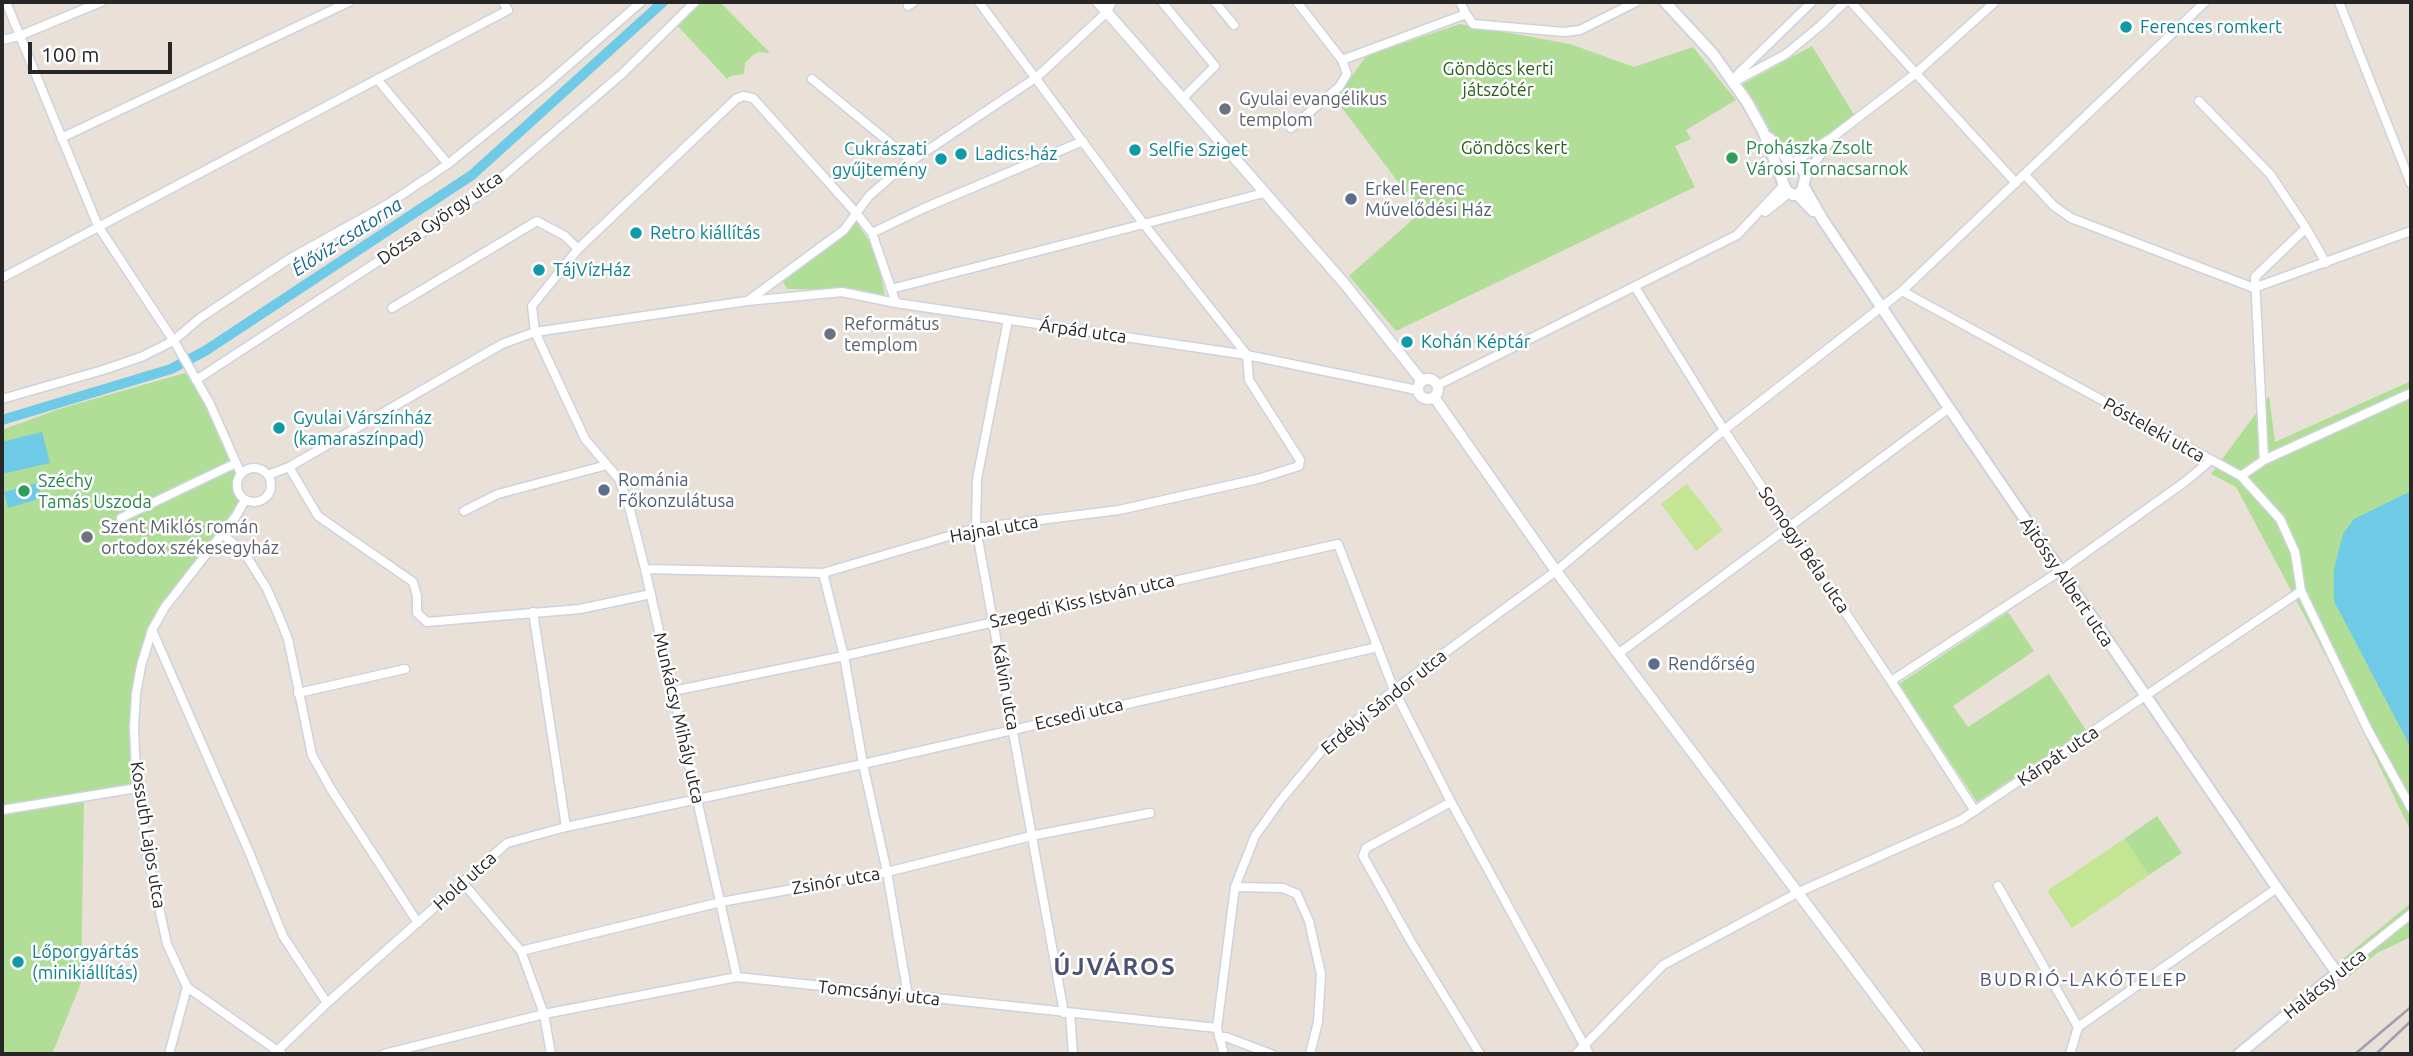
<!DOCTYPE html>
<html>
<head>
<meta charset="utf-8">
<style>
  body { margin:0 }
  #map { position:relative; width:2413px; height:1056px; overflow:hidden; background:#e9e1d8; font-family:Ubuntu,sans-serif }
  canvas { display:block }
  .frame { position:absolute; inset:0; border:4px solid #272727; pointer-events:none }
  .scale { position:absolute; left:28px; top:42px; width:144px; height:32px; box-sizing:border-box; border:4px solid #272727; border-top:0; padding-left:9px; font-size:21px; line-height:24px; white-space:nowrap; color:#272727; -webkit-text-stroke:5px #fff; paint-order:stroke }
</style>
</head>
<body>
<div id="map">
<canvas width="2413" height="1056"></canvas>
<div class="frame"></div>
<div class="scale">100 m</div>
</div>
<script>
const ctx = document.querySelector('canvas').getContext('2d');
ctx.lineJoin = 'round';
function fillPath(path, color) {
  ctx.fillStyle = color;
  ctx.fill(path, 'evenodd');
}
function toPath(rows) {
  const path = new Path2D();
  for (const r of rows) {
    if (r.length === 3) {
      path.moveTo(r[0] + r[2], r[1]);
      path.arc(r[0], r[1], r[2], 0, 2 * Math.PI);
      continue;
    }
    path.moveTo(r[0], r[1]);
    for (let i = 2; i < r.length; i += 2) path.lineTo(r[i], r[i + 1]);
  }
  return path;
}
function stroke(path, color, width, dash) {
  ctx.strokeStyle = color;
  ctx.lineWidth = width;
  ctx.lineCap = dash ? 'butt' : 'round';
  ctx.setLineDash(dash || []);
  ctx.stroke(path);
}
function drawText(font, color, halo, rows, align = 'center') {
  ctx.font = font + ' Ubuntu,sans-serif';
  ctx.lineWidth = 5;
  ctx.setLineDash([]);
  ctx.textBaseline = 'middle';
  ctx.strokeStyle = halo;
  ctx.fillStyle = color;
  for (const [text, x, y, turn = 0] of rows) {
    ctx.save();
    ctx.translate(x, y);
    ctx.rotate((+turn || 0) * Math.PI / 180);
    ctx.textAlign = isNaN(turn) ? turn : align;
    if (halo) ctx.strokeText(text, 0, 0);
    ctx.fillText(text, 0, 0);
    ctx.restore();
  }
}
const green = toPath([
  [695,2,720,2,770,53,759,52,753,55,745,63,744,74,730,76,727,79,674,22],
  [1460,24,1570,44,1634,67,1693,47,1736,100,1686,130,1691,139,1675,146,1695,187,1396,331,1349,276,1421,212,1335,99,1367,55],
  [1812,46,1856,118,1801,164,1788,159,1741,85],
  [856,221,876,252,885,295,847,290,787,289,782,280,835,242],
  [185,373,210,404,241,474,238,479,238,490,245,500,152,630,136,694,137,788,84,798,81,983,52,1054,2,1054,2,430,59,409],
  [2411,381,2411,832,2337,677,2236,487,2211,474,2269,396,2275,442],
  [2008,612,2034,651,1953,706,1968,727,2049,674,2086,730,1977,802,1899,684],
  [2157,816,2182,853,2149,875,2124,839],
  [2411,903,2411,937,2377,953,2350,976,2339,962]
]);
const pitch = toPath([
  [1687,484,1723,530,1696,551,1661,504],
  [2124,839,2149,875,2072,928,2047,891]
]);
const water = toPath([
  [42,432,50,463,2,474,2,442],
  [37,483,42,498,8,508,4,492],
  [2411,491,2411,748,2334,601,2334,569,2343,534,2354,519]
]);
const canal = toPath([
  [2,420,171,369,205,351,472,175,663,2]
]);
const minor = toPath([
  [6,2,98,226,177,346,210,404,241,474],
  [1162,2,1215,66,1182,99],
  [1215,2,1234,25],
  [1297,2,1342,60],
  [1460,2,1466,14],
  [1851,2,2016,183],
  [2339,2,2411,184],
  [908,6,914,2],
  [2,40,19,36,101,2],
  [377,79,448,164],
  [812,79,912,161],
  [1735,79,1739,73,1812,2],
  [1734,82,1786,54,1821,25,1845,2],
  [2199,101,2270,174,2306,228,2326,263],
  [1291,128,1339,87,1347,74,1342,60,1466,14,1473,24,1564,32,1580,30,1636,2],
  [61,138,349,2],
  [1794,162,1834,136,1915,74,1995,2],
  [1806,175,1828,144],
  [2025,175,2054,206,2071,218,2254,288],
  [1765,212,1789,193],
  [872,233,922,209,1083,141],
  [2,278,508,10,503,2],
  [1635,287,1724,430,1891,681,1975,811],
  [2254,288,2411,231],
  [891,289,1264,193],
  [1902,291,2241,476,2280,519,2295,552,2301,591,2368,730,2411,808],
  [749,300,844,230,869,196,901,168,1037,77,1107,12,1112,2],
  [392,308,537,221,565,236,578,249],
  [1008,320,977,479,976,528,1064,1013],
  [196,380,486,191,623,73,695,2],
  [1438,385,1737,235,1783,186],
  [2,399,103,370,141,357,173,341,200,318,289,259,388,204,448,164,547,84,641,2],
  [2264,460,2255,277,2306,228],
  [289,467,318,516,413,582,417,596,417,613,427,622,580,609,651,594],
  [254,485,17],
  [268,475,289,467,502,344,535,332,747,301,842,292,896,303,1247,355,1417,390],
  [2241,476,2264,460,2411,393],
  [245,500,236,516,165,607,152,630,141,666,136,694,134,728,136,772,148,857,167,944,187,987,282,1054],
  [464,511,498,494,607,465],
  [121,518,236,463],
  [222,534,244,552,267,589,278,614,288,639,312,755,331,789,418,923],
  [645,569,823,573,976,528,1119,510,1258,479,1299,466,1300,460,1249,380,1247,355,1143,223,979,2],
  [823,573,844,656,863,764,887,872,908,996],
  [533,612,566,827],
  [152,630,250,854,283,936,327,1003],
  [1618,654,1949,408],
  [1891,681,2060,571,2186,481,2210,461],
  [673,691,844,656,1338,544,1394,690,1451,802,1589,1054],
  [298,693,405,669],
  [1451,802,1366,848,1363,856,1410,940,1480,1054],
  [2,810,137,788],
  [463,883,521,951,544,1014,551,1054],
  [1998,886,2078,1027],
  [1235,887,1283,888,1297,894,1309,921,1321,974,1318,1022,1310,1054],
  [521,951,721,902,887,872,1031,836,1150,813],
  [2337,973,2411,914],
  [737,977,645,569,630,510,619,479,585,439,535,332,532,306,578,249,736,99,743,96,753,98,857,214,872,233,896,303],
  [1070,1013,1073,1054],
  [1219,1037,1226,1037,1271,1054],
  [169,1054,187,987],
  [274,1054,327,1003,507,843,566,827,863,764,1378,647],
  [384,1054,544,1014,737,977,1217,1028],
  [1224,1054,1217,1028,1235,887,1255,836,1280,801,1327,744,1394,690,1556,571,1724,430,1902,291,2205,2],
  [1576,1054,1663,965,1799,892,1961,820,2301,591],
  [2070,1054,2078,1027,2277,888]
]);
const tertiary = toPath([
  [1098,2,1344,283,1421,380],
  [1428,389,10],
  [1434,397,1556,571,1919,1054]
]);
const secondary = toPath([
  [1665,2,1713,54,1747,102,1763,131,1786,190,1793,195,1797,194,1813,211],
  [1769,138,1790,162],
  [1780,172,1790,162,1799,164,1806,175,1802,190],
  [1804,187,1823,220,1949,408,2277,888,2337,973,2239,1054]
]);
const rail = toPath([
  [2355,1054,2411,1007],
  [2376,1054,2411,1021]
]);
const markers = [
  [2126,27,7,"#0f9aa8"],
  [1225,109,7,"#6b7280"],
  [1135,150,7,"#0f9aa8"],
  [961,154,7,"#0f9aa8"],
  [1732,158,7,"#2e9e5b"],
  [941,159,7,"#0f9aa8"],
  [1351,199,7,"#5c6f8a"],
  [636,233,7,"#0f9aa8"],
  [539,270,7,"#0f9aa8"],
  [830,334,7,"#6b7280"],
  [1407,342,7,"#0f9aa8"],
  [279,428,7,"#0f9aa8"],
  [604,490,7,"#5c6f8a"],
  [24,491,7,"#2e9e5b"],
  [87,537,7,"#6b7280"],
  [1654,664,7,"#5c6f8a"],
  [18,962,7,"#0f9aa8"]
];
const cultureNames = [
  ["Ferences romkert",2140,27],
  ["Cukrászati",927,149,"right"],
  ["gyűjtemény",927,170,"right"],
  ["Selfie Sziget",1149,150],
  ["Ladics-ház",975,154],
  ["Retro kiállítás",650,233],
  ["TájVízHáz",553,270],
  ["Kohán Képtár",1421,342],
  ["Gyulai Várszínház",293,418],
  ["(kamaraszínpad)",293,439],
  ["Lőporgyártás",32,952],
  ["(minikiállítás)",32,973]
];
const parkNames = [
  ["Göndöcs kerti",1498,69],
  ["játszótér",1498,90],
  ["Göndöcs kert",1514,148]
];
const worshipNames = [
  ["Gyulai evangélikus",1239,99],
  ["templom",1239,120],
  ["Református",844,324],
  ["templom",844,345],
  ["Szent Miklós román",101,527],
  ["ortodox székesegyház",101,548]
];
const leisureNames = [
  ["Prohászka Zsolt",1746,148],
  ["Városi Tornacsarnok",1746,169],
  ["Széchy",38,481],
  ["Tamás Uszoda",38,502]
];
const serviceNames = [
  ["Erkel Ferenc",1365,189],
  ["Művelődési Ház",1365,210],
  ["Románia",618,480],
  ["Főkonzulátusa",618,501],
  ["Rendőrség",1668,664]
];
const streetNames = [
  ["Dózsa György utca",440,218,-35],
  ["Árpád utca",1083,331,8],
  ["Pósteleki utca",2154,430,29],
  ["Hajnal utca",994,529,-10],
  ["Somogyi Béla utca",1804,550,56],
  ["Ajtóssy Albert utca",2067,582,56],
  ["Szegedi Kiss István utca",1082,601,-13],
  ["Kálvin utca",1006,687,80],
  ["Erdélyi Sándor utca",1384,702,-39],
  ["Ecsedi utca",1079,714,-13],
  ["Munkácsy Mihály utca",679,718,77],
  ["Kárpát utca",2058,756,-34],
  ["Kossuth Lajos utca",148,835,81],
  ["Hold utca",465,881,-42],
  ["Zsinór utca",836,881,-10],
  ["Halácsy utca",2325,984,-39],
  ["Tomcsányi utca",879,993,6]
];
const waterNames = [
  ["Élővíz-csatorna",347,237,-33]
];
const neighbourhoodNames = [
  ["BUDRIÓ-LAKÓTELEP",2084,980]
];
const districtNames = [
  ["ÚJVÁROS",1115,967]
];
fillPath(green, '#b0de97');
fillPath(pitch, '#c4e593');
fillPath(water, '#6fcae7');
stroke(canal, '#6fcae7', 10);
stroke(minor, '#ced2df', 11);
stroke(tertiary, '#ced2df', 13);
stroke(secondary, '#ced2df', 14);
stroke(minor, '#fff', 8);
stroke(tertiary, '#fff', 10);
stroke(secondary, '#fff', 10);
stroke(rail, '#9c9fb0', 2.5);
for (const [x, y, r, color] of markers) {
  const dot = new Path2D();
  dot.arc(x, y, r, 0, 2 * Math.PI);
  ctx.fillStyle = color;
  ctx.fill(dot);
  stroke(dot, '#fff', 2.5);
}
drawText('18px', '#0d838f', '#fff', cultureNames, 'left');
drawText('18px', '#2b5e1c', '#fff', parkNames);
drawText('18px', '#5b616d', '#fff', worshipNames, 'left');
drawText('18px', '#27864d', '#fff', leisureNames, 'left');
drawText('18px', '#4e5e75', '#fff', serviceNames, 'left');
drawText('18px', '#272727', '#fff', streetNames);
drawText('italic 19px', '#13678e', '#fff', waterNames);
ctx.letterSpacing = '2px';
drawText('19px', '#4a5374', '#fff', neighbourhoodNames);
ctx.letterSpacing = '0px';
ctx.letterSpacing = '2px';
drawText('bold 24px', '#4a5374', '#fff', districtNames);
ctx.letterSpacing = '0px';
</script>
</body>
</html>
